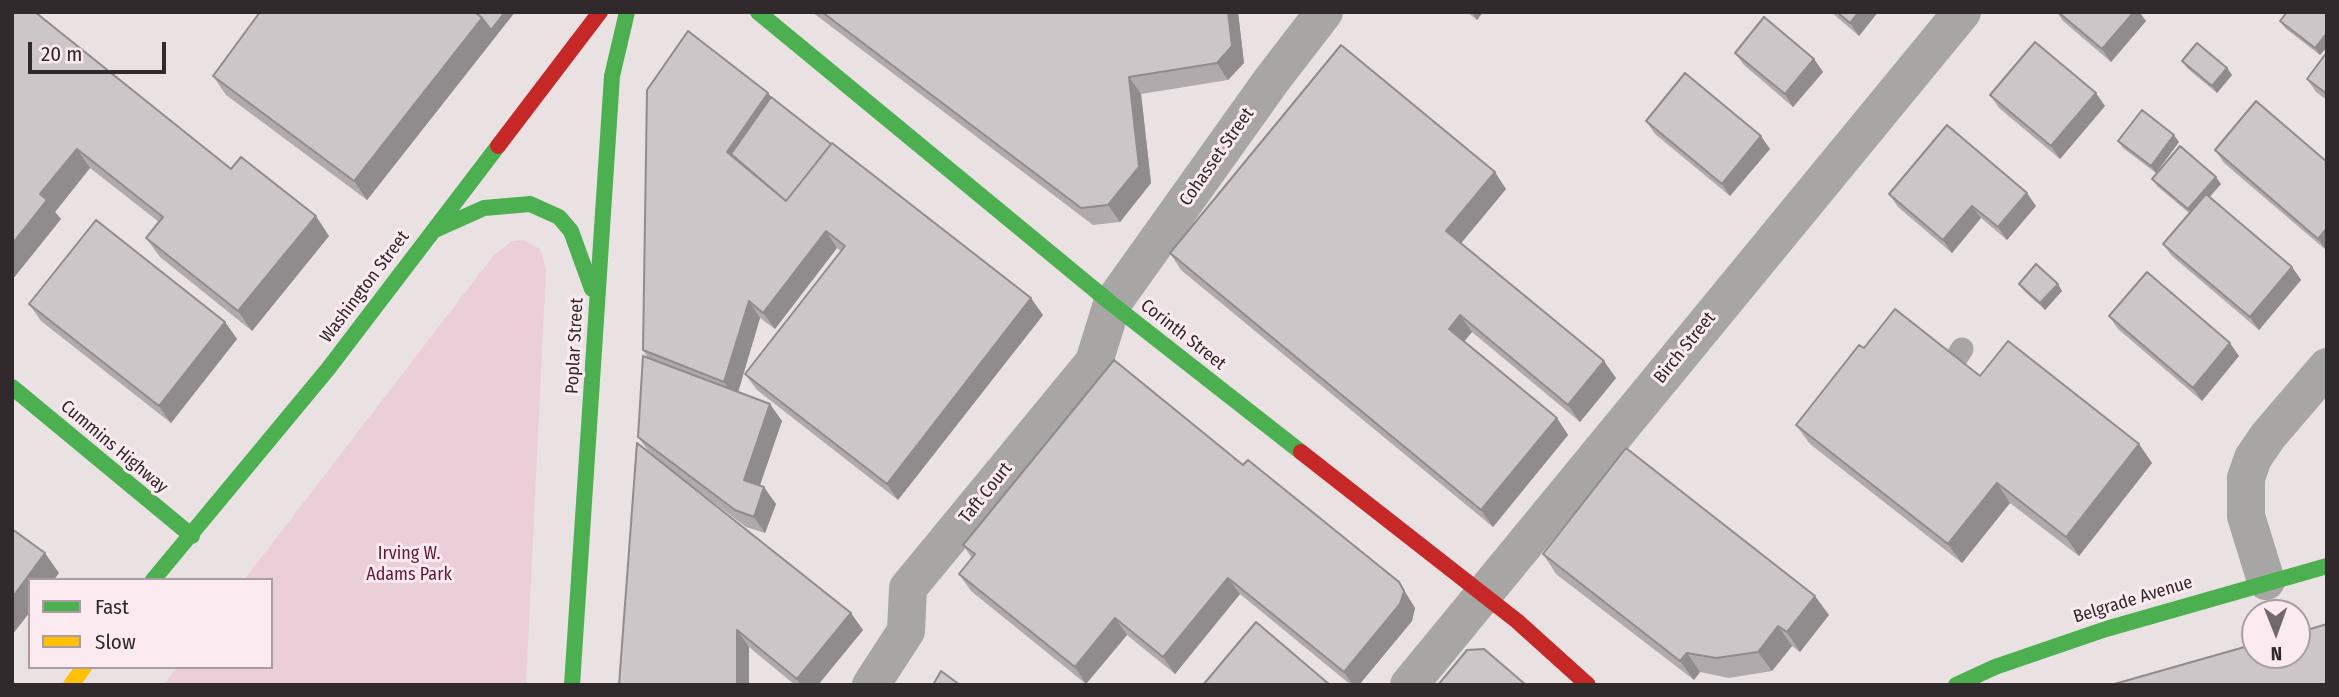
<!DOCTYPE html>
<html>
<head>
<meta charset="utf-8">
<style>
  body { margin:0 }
  #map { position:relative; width:2339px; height:697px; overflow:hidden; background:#eae1e3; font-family:"Fira Sans Condensed",sans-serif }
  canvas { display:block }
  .frame { position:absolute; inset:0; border:14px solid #302a2c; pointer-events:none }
  .legend { position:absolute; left:28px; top:578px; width:245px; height:91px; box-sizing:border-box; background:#fbeaef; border:2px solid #aa9da1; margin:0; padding:9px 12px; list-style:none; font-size:21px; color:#302a2c }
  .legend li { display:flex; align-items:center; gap:14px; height:35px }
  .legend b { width:35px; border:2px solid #aa9da1 }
  .north { position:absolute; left:2241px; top:599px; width:70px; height:70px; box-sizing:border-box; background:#fbeaef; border:2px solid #aa9da1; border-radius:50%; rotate:179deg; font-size:19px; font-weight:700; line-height:28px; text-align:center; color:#302a2c }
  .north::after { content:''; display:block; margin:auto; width:24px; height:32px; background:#716a6c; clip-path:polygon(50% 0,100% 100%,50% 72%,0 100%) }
  .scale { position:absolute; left:28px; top:42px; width:138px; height:32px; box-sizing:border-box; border:4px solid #302a2c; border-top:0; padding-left:9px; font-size:21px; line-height:24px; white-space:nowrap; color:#302a2c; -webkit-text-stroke:5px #fbeaef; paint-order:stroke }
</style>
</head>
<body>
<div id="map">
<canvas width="2339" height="697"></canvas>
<div class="frame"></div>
<ul class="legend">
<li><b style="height:9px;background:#4caf50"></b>Fast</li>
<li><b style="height:9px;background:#ffc107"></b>Slow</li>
</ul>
<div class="north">N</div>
<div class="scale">20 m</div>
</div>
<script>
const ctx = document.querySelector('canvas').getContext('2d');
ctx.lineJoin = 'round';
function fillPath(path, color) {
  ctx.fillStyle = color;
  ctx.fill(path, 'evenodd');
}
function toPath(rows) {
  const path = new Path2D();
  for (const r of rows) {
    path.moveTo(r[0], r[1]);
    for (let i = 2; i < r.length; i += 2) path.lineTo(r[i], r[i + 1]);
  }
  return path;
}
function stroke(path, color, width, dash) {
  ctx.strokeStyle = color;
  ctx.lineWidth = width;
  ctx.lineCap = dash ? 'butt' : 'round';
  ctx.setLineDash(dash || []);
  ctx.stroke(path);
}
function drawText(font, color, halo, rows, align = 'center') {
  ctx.font = font + ' "Fira Sans Condensed",sans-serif';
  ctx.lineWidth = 6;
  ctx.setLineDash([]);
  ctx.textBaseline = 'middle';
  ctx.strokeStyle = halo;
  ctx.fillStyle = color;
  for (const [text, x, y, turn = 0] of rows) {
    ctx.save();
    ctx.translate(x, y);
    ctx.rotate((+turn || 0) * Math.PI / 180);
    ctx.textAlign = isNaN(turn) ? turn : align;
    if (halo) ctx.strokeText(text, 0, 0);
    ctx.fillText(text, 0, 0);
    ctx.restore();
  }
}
const green = toPath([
  [523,240,540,249,546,269,526,685,163,685,177,667,271,667,271,580,244,580,493,256,512,241]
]);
const lane = toPath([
  [1953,363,1962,349]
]);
const street = toPath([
  [2266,581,2246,516,2246,478,2253,458,2268,436,2327,367],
  [871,685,906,631,908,588,1094,362,1112,304,1271,81,1324,12],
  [1409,685,1962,12]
]);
const fast = toPath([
  [758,12,1112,304,1301,452],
  [435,230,484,208,530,204,559,217,571,231,592,289],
  [12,387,192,536],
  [153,580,328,369,498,146],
  [572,685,612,76,627,12],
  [1956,685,1995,667,2106,629,2327,566]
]);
const slow = toPath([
  [71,685,84,667]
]);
const jam = toPath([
  [498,146,600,12],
  [1301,452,1517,621,1588,685]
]);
const wall = toPath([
  [12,12,231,169,329,236,252,331,160,257,146,238,159,222,90,168,55,212,61,219,12,280],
  [260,12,515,12,367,200,226,95,213,76],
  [812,12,1238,12,1244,63,1228,80,1141,94,1151,183,1120,222,1093,225],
  [1467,12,1483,12,1477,20],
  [1831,12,1878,12,1859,36],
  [2057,12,2139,12,2146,21,2111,62,2063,21],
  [2327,12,2327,47,2320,55,2285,28,2280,21],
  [2327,52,2327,100,2316,92,2307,79],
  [1735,53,1814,59,1823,72,1793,107,1744,65],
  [2182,61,2227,68,2232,75,2217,93,2187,68],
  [768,93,771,97,1043,315,898,500,757,390,745,374,841,251,837,248,775,329,760,318,738,392,782,421,759,485,776,504,765,533,746,527,672,471,863,630,818,685,795,685,749,647,749,685,649,452,638,437,648,358,643,350],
  [1990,95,2105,106,2060,159,1999,108],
  [1646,121,1770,149,1730,196,1655,134],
  [2118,141,2179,142,2156,173,2123,148],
  [2215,150,2327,162,2327,251,2224,163],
  [2152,179,2221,184,2209,197,2292,267,2301,280,2259,330,2172,256,2163,244,2189,213,2157,186],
  [1506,189,1461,243,1616,378,1580,422,1472,332,1464,342,1557,418,1568,435,1493,527,1181,270,1170,253],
  [1889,194,2036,206,2007,240,1981,218,1952,253,1898,207],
  [2019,284,2062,291,2045,310,2024,291],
  [29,304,225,322,237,339,171,423,41,321],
  [2109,316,2239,356,2202,401,2118,329],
  [1864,348,1980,376,2139,444,2152,463,2079,556,2010,503,1962,563,1810,444,1796,425],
  [1243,465,1399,582,1415,608,1412,621,1359,685,1351,685,1240,594,1175,674,1127,635,1086,684,971,591,959,574,972,558,963,545],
  [1543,554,1829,615,1800,652,1792,646,1772,671,1729,678,1700,672,1694,680,1556,574]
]);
const shadedWall = toPath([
  [505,12,515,12,367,200,354,181,482,18],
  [1228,12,1238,12,1244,63,1228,80,1217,63],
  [1472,12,1483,12,1477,20],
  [1859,12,1878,12,1859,36,1850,23],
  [2134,12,2139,12,2146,21,2111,62,2102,49],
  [2327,33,2327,47,2320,55,2315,48],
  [1814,59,1823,72,1793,107,1785,94],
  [2227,68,2232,75,2217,93,2212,86],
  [1129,77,1141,94,1151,183,1120,222,1108,205],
  [768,93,780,110,741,165,727,152],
  [2096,93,2105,106,2060,159,2051,146],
  [2174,135,2179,142,2156,173,2151,166],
  [1761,136,1770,149,1730,196,1722,184],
  [77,149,90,168,55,212,61,219,12,280,12,244,40,194],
  [1495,172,1506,189,1458,247,1446,231],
  [2216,177,2221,184,2193,216,2188,209],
  [2027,193,2036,206,2007,240,1998,227],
  [1972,206,1981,218,1952,253,1943,240],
  [316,216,329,236,252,331,238,311],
  [2327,228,2327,251,2318,239],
  [826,231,837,248,775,329,763,313],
  [2292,267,2301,280,2259,330,2250,317],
  [2058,284,2062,291,2045,310,2040,303],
  [1031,298,1043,315,898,500,887,484],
  [749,301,760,318,736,399,724,382],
  [1460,315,1472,332,1460,346,1449,329],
  [225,322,237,339,171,423,159,406],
  [2230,343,2239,356,2202,401,2193,388],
  [1604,361,1616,378,1580,422,1568,405],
  [770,404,782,421,756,497,744,480],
  [1557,418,1568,435,1493,527,1481,510],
  [2139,444,2152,463,2079,556,2066,537],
  [1997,483,2010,503,1962,563,1948,544],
  [764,487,776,504,765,533,754,517],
  [45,553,59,573,54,580,30,580,30,612,12,635,12,598],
  [1228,578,1240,594,1175,674,1163,657],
  [1399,582,1415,608,1412,621,1359,685,1353,685,1344,672],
  [1815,596,1829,615,1800,652,1787,632],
  [851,613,863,630,818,685,801,685,797,679],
  [1115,618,1127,635,1086,684,1075,667],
  [1778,626,1792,646,1772,671,1758,652],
  [737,630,749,647,749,685,737,685],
  [1687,653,1700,672,1694,680,1680,661]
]);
const building = toPath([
  [12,12,35,12,231,169,241,157,316,216,238,311,146,238,163,217,77,149,40,194,47,200,12,244,12,12],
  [260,12,475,12,482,18,354,181,213,76,260,12],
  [475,12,505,12,491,30,482,18,475,12],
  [822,12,1228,12,1232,46,1217,63,1129,77,1139,167,1108,205,1081,208,822,12],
  [1837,12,1859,12,1850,23,1837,12],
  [2058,12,2134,12,2102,49,2058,12],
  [2287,12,2327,12,2327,33,2315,48,2280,21,2287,12],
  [1764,17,1814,59,1785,94,1735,53,1764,17],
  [688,31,768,93,727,152,786,201,832,143,1031,298,887,484,745,374,845,246,826,231,763,313,749,301,724,382,643,350,647,90,688,31],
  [2035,42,2096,93,2051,146,1990,95,2035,42],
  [2197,43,2227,68,2212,86,2182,61,2197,43],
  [1341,45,1495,172,1446,231,1604,361,1568,405,1460,315,1449,329,1557,418,1481,510,1170,253,1341,45],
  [2327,52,2327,94,2307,79,2327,52],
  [1685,73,1761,136,1722,184,1646,121,1685,73],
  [771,97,831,144,786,201,731,154,771,97],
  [2256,101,2327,162,2327,228,2318,239,2215,150,2256,101],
  [2142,110,2174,135,2151,166,2118,141,2142,110],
  [1947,125,2027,193,1998,227,1972,206,1943,240,1889,194,1947,125],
  [2180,146,2216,177,2188,209,2152,179,2180,146],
  [2206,194,2292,267,2250,317,2163,244,2206,194],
  [96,220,225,322,159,406,29,304,96,220],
  [2036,264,2058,284,2040,303,2019,284,2036,264],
  [2147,272,2230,343,2193,388,2109,316,2147,272],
  [1895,309,1980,376,2008,341,2139,444,2066,537,1997,483,1948,544,1796,425,1859,345,1864,348,1895,309],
  [643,356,770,404,744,480,764,487,754,517,735,510,638,437,643,356],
  [1114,360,1243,465,1248,460,1399,582,1404,591,1400,604,1344,672,1228,578,1163,657,1115,618,1075,667,959,574,975,554,963,545,1114,360],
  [637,443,851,613,797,679,737,630,737,685,619,685,637,443],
  [1626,448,1815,596,1787,632,1778,626,1758,652,1716,658,1687,653,1680,661,1543,554,1626,448],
  [12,529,45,553,12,598,12,529],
  [1256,622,1330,685,1203,685,1256,622],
  [2327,624,2327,685,2111,685,2255,644,2255,655,2297,655,2297,633,2327,624],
  [1484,649,1526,685,1438,685,1467,650,1484,649],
  [941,671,960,685,933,685,941,671]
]);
const streetNames = [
  ["Cohasset Street",1217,157,-55],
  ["Washington Street",365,287,-53],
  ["Corinth Street",1183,335,38],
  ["Poplar Street",575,346,-87],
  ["Birch Street",1685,348,-51],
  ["Cummins Highway",114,447,40],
  ["Taft Court",986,493,-51],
  ["Belgrade Avenue",2133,600,-17]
];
const parkNames = [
  ["Irving W.",409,554],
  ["Adams Park",409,575]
];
fillPath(green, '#ebcfd8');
stroke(lane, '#a7a6a5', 23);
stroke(street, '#a7a6a5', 38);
stroke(fast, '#4caf50', 16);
stroke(slow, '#ffc107', 16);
stroke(jam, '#c62828', 16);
fillPath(wall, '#b0aaac');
fillPath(shadedWall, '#908b8c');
fillPath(building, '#cdc6c8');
stroke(building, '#908b8c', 2);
drawText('18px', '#302a2c', '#fbeaef', streetNames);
drawText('18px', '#64193c', '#fbeaef', parkNames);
</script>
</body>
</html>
